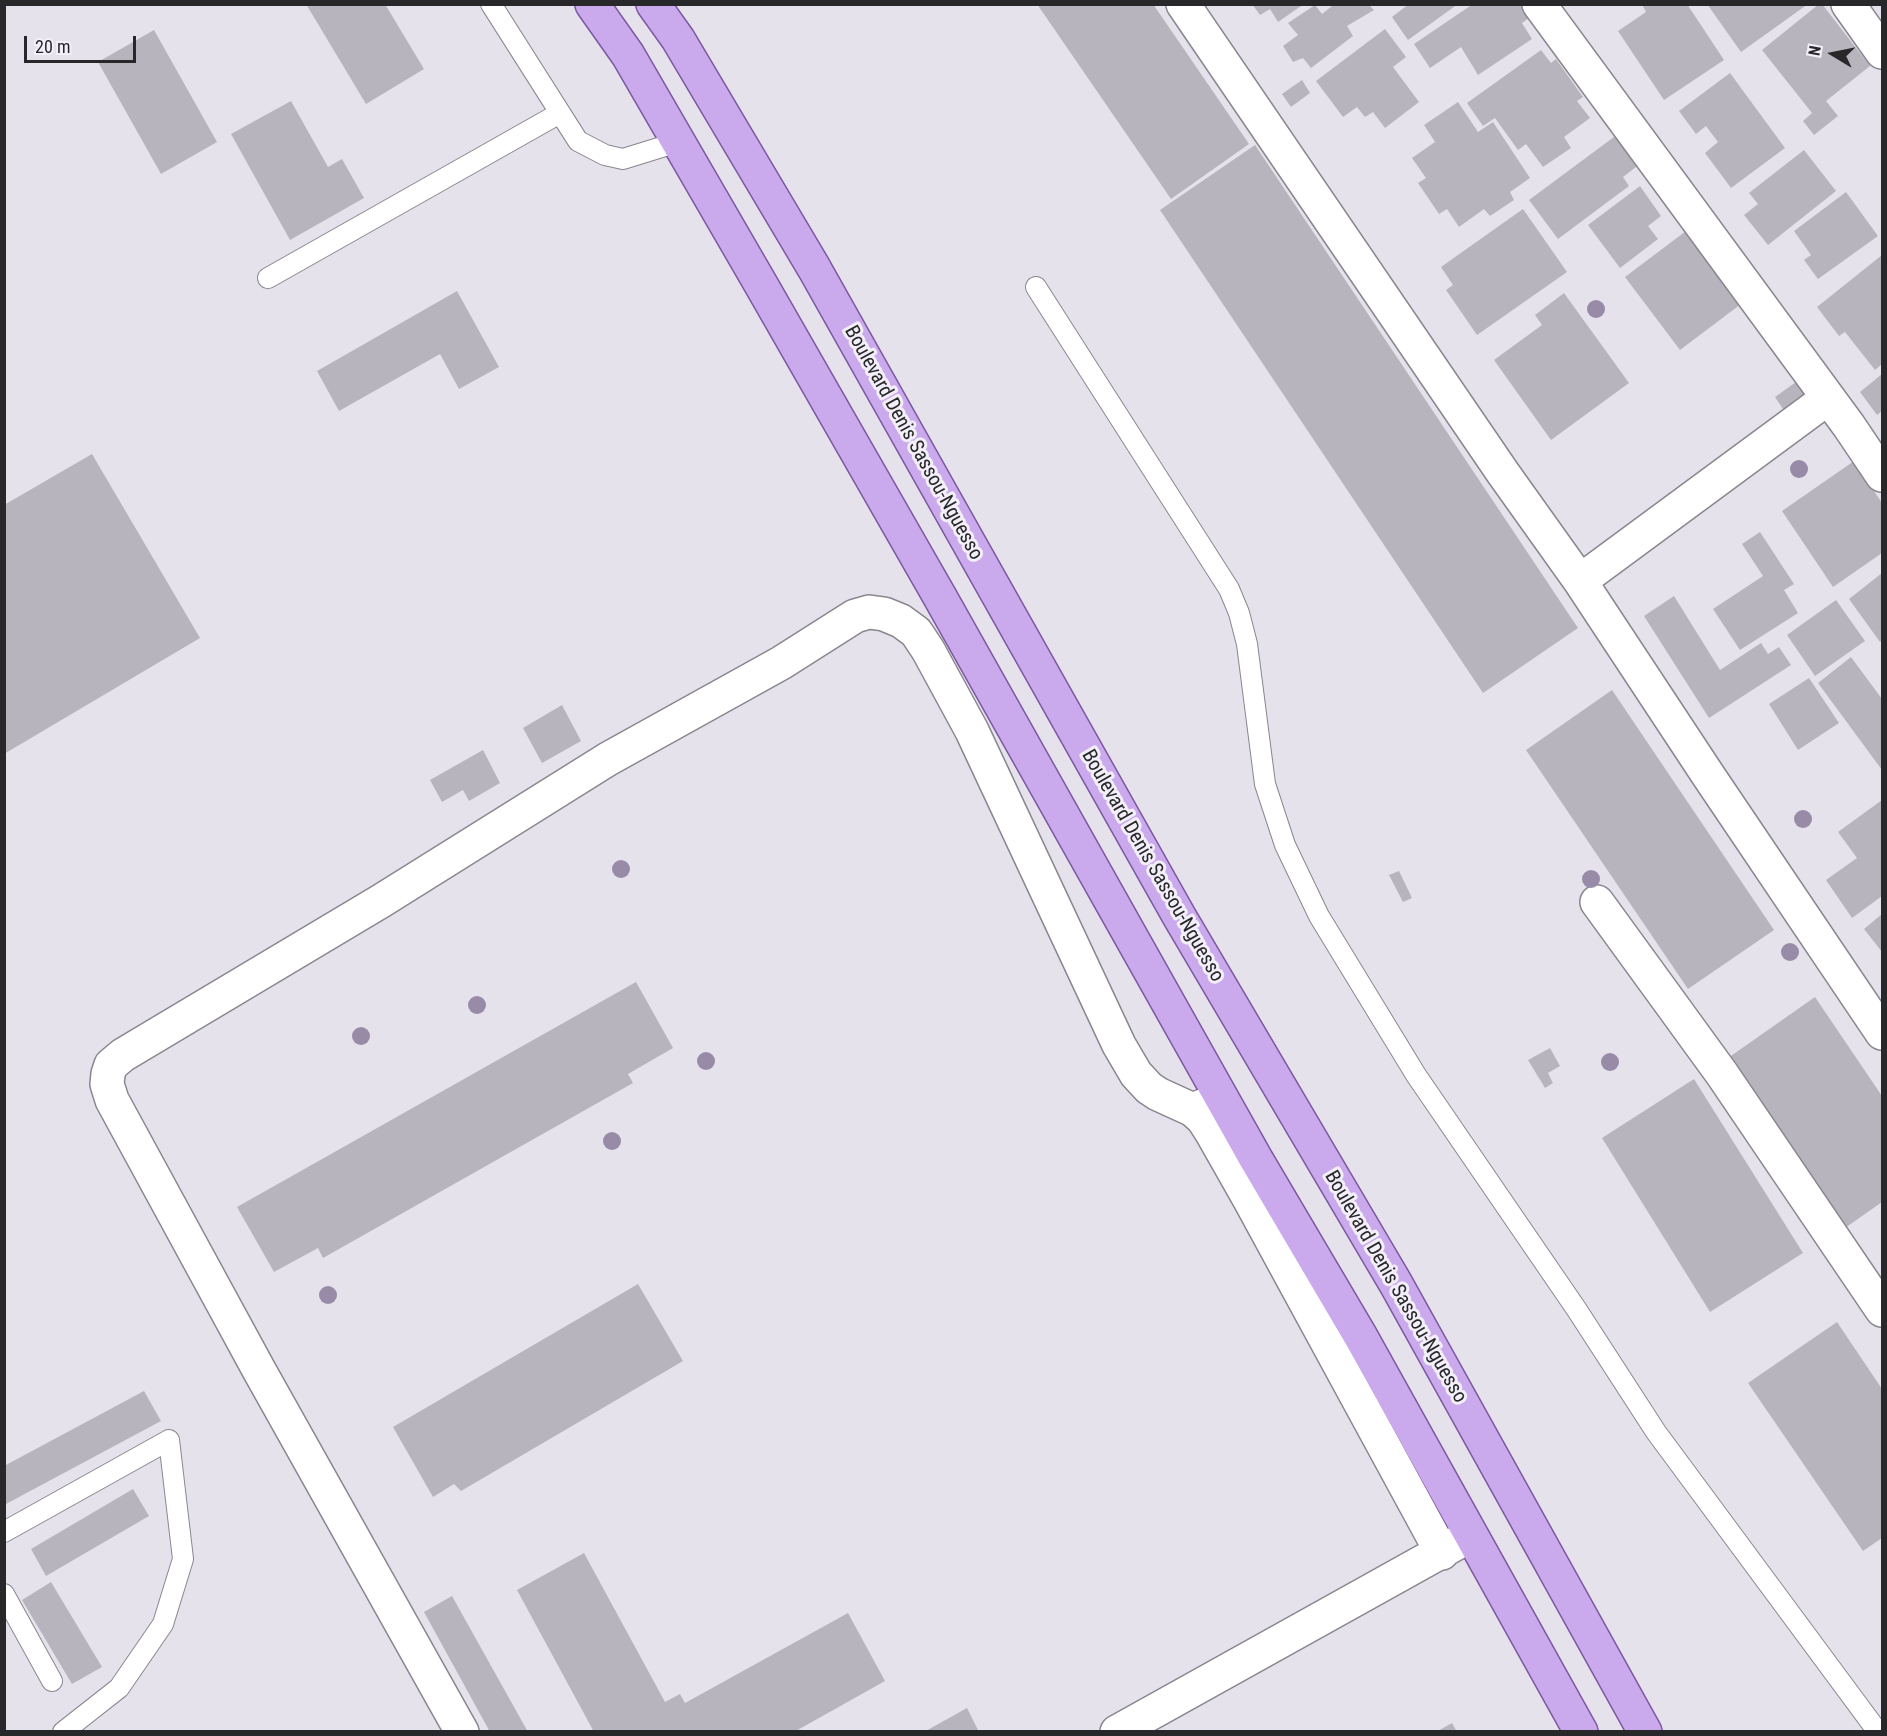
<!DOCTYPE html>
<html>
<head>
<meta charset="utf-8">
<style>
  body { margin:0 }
  #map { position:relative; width:1887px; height:1736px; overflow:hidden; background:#e6e2ec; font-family:"Roboto Condensed",sans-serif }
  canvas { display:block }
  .frame { position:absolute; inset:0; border:6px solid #28272a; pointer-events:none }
  .north { position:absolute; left:1803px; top:24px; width:60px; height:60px; -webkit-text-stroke:4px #f3eff9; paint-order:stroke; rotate:280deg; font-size:16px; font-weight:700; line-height:24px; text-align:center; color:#28272a }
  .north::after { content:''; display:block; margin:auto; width:21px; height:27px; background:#28272a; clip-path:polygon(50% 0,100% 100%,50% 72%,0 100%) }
  .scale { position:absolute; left:24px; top:36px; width:112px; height:27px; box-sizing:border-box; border:3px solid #28272a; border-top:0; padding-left:8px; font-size:18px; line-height:21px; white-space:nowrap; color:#28272a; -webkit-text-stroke:4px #f3eff9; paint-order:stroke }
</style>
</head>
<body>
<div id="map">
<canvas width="1887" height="1736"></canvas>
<div class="frame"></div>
<div class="north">N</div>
<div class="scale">20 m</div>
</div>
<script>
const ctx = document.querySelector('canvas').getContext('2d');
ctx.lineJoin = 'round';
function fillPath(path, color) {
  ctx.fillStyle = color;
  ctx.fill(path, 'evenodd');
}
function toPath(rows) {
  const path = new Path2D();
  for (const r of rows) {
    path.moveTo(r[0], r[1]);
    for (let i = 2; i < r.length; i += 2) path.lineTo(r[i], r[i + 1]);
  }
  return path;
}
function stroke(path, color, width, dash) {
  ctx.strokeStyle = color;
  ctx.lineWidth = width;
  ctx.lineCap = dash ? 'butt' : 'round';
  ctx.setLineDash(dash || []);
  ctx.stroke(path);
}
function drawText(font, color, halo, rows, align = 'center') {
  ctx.font = font + ' "Roboto Condensed",sans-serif';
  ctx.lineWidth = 6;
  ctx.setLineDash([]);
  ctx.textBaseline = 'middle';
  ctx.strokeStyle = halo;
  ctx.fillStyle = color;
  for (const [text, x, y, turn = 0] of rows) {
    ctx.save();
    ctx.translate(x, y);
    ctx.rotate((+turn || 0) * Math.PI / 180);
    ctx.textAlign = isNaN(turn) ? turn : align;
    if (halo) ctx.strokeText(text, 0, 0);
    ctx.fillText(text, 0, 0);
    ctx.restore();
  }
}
const building = toPath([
  [306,4,385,4,424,69,366,104],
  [1037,4,1153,4,1249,144,1171,199],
  [1252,4,1304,4,1278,22,1270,9,1260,15],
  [1409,4,1458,4,1408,40,1392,17],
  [1473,4,1527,4,1533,15,1522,23,1532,39,1478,75,1461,47,1430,68,1414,44],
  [1642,4,1687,4,1724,60,1664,100,1618,31,1646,12],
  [1707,4,1808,4,1741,52],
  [1819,4,1822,4,1870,66,1826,101,1838,116,1814,135,1803,121,1812,113,1762,50],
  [1315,5,1322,14,1332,6,1330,5,1369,5,1374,10,1347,26,1353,36,1311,68,1303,58,1293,62,1283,46,1298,35,1288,23],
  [1385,29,1406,57,1393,67,1419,102,1385,128,1373,112,1365,117,1357,107,1343,117,1316,81],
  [154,30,217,142,161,174,98,62],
  [1541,50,1551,63,1556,59,1583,97,1577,101,1590,118,1564,137,1571,148,1543,167,1526,144,1518,150,1495,118,1483,126,1467,103],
  [1730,73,1785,148,1731,188,1705,153,1718,142,1706,126,1696,134,1679,111],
  [1302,80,1310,93,1291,107,1282,94],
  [291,101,328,167,342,159,364,198,290,240,231,134],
  [1458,102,1478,132,1493,122,1530,178,1510,192,1514,200,1490,216,1484,209,1459,227,1447,209,1439,214,1418,183,1426,178,1412,158,1435,142,1424,125],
  [1618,134,1640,164,1623,177,1629,186,1558,239,1529,200],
  [1255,145,1578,628,1483,693,1160,210],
  [1804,150,1836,191,1768,245,1744,215,1758,204,1749,193],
  [1640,186,1661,216,1648,226,1658,239,1620,268,1588,225],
  [1846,192,1878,236,1818,279,1804,260,1811,255,1794,231],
  [1523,209,1567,272,1477,335,1446,290,1453,285,1441,267],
  [1686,231,1741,304,1680,350,1625,277],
  [1882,255,1882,364,1875,370,1845,332,1839,336,1817,307],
  [457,291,499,367,459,389,440,354,339,411,317,371],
  [1564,293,1629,383,1551,440,1494,360,1542,325,1535,315],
  [1882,374,1882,411,1877,415,1860,392],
  [1796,382,1808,401,1787,415,1775,397],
  [92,454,200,638,4,754,4,505],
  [1854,461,1882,503,1882,553,1833,587,1782,511],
  [1760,532,1794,584,1784,590,1798,613,1740,650,1713,609,1763,576,1742,544],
  [1882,573,1882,640,1880,642,1849,599],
  [1674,596,1720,670,1761,643,1768,654,1779,647,1791,665,1709,718,1644,616],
  [1836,600,1865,641,1815,676,1787,635],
  [1851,657,1882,699,1882,770,1818,683],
  [1809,678,1839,723,1798,750,1769,704],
  [1612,690,1774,930,1688,989,1526,750],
  [562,705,581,741,542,763,523,728],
  [483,750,500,783,469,801,463,790,442,802,430,780],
  [1882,800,1882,896,1852,918,1826,880,1857,858,1838,832],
  [1399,871,1412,898,1403,902,1389,875],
  [1882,914,1882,952,1864,929],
  [636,982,673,1048,628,1074,633,1083,323,1258,318,1248,274,1272,237,1207],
  [1815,997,1882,1096,1882,1202,1845,1228,1728,1058],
  [1550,1048,1560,1066,1548,1073,1553,1083,1545,1088,1528,1060],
  [1694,1079,1803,1253,1710,1312,1602,1138],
  [638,1284,683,1361,461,1491,454,1484,433,1497,393,1427],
  [1837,1322,1882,1389,1882,1538,1863,1551,1748,1383],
  [144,1391,161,1421,6,1504,4,1501,4,1466],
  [133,1489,149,1516,46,1576,31,1549],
  [584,1553,665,1702,680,1694,685,1703,848,1613,885,1681,794,1732,594,1732,517,1590],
  [51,1582,102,1667,72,1684,22,1600],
  [452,1596,528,1732,490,1732,424,1612],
  [967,1708,979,1732,924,1732],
  [1452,1723,1457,1732,1436,1732]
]);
const lane = toPath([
  [491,4,578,141,605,155,623,159,678,142],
  [268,278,560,113],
  [1036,287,1229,589,1239,613,1247,644,1265,784,1285,845,1319,916,1416,1075,1577,1310,1656,1432,1878,1732],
  [4,1532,169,1440,183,1559,163,1624,119,1688,63,1732],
  [4,1594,52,1681]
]);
const street = toPath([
  [1183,4,1503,473,1580,581,1708,775,1882,1033],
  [1539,4,1849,426,1882,475],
  [1848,4,1882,52],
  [1580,581,1828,398],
  [1597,902,1722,1074,1882,1310],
  [1193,1110,1203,1119,1212,1133,1250,1200,1442,1553],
  [462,1732,259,1370,112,1100,107,1084,108,1074,111,1065,123,1055,381,901,608,759,781,663,855,616,869,612,884,614,901,621,916,632,928,650,972,731,1119,1045,1136,1074,1149,1088,1158,1094,1193,1110,1221,1098],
  [1117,1732,1462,1540]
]);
const primary = toPath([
  [592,4,628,55,763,288,940,597,1256,1159,1361,1337,1581,1732],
  [653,4,678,39,814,268,1179,916,1396,1284,1645,1732]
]);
const trees = [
  [1596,309],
  [1799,469],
  [1803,819],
  [621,869],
  [1591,879],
  [1790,952],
  [477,1005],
  [361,1036],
  [706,1061],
  [1610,1062],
  [612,1141],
  [328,1295]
];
const streetNames = [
  ["Boulevard Denis Sassou-Nguesso",913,443,61],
  ["Boulevard Denis Sassou-Nguesso",1152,866,60],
  ["Boulevard Denis Sassou-Nguesso",1395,1287,60]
];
fillPath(building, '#b8b4bd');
stroke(lane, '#89868f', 22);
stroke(street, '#89868f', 36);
stroke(primary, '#7b58a0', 36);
stroke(lane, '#fff', 20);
stroke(street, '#fff', 33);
stroke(primary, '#caaaec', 33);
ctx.fillStyle = '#988ba8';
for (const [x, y] of trees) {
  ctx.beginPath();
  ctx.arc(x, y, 9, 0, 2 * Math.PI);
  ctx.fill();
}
drawText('20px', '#28272a', '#f3eff9', streetNames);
</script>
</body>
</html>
